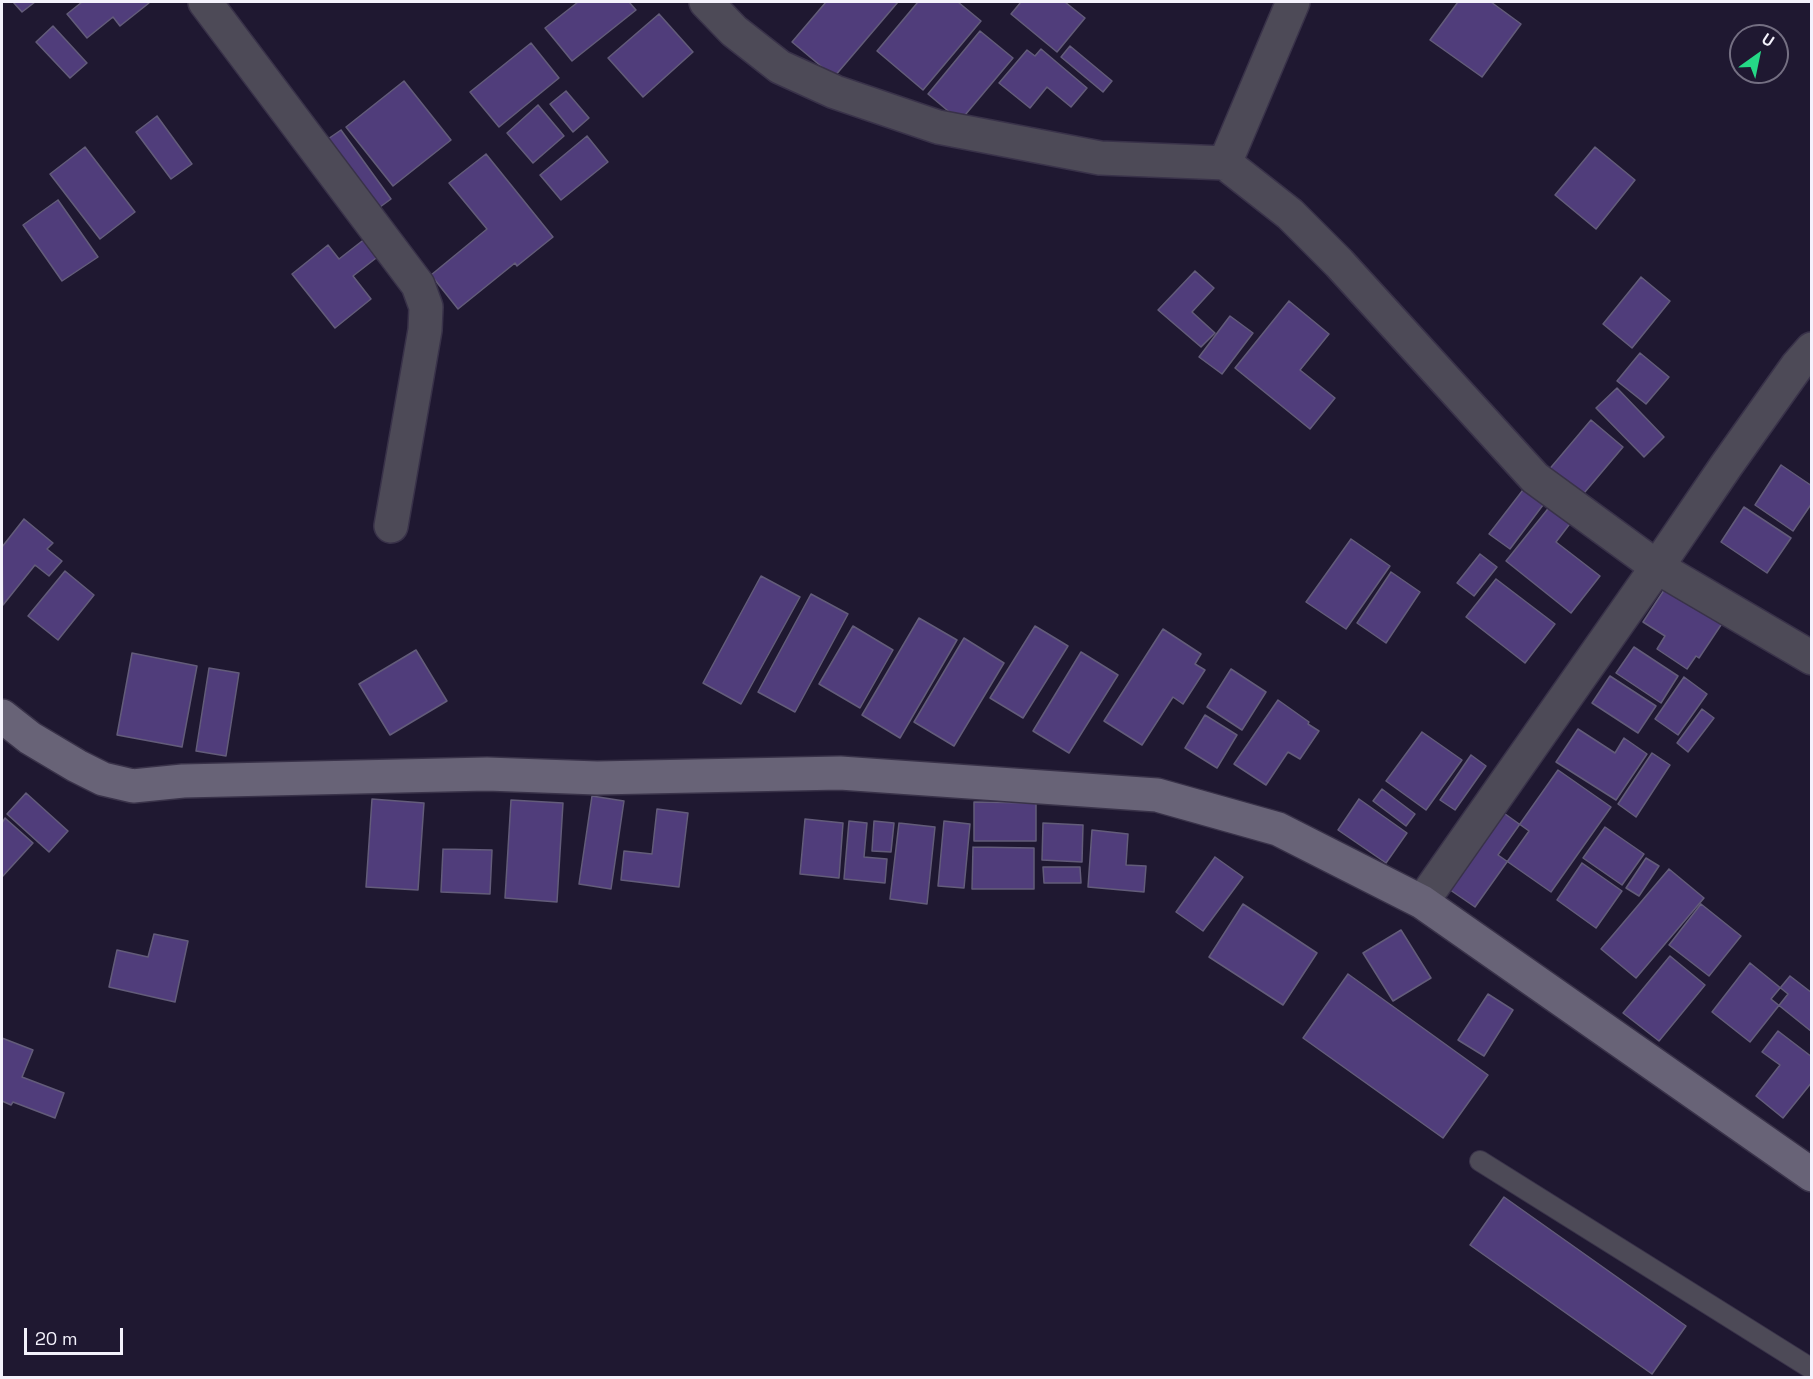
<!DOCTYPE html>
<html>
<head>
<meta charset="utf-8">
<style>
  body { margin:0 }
  #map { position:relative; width:1813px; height:1379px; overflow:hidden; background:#1f1831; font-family:"Space Grotesk",sans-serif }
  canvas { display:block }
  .frame { position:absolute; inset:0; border:3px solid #f4f2fc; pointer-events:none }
  .north { position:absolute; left:1729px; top:24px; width:60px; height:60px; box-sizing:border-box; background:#1f1831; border:2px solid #746f82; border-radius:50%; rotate:33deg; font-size:16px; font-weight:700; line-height:24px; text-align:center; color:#f4f2fc }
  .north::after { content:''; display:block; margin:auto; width:21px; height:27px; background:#25d886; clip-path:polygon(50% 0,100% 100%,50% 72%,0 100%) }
  .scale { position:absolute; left:24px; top:1328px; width:99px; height:27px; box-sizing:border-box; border:3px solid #f4f2fc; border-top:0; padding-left:8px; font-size:18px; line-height:21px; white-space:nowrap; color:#f4f2fc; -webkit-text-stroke:4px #1f1831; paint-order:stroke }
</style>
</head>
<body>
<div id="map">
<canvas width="1813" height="1379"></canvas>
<div class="frame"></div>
<div class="north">U</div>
<div class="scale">20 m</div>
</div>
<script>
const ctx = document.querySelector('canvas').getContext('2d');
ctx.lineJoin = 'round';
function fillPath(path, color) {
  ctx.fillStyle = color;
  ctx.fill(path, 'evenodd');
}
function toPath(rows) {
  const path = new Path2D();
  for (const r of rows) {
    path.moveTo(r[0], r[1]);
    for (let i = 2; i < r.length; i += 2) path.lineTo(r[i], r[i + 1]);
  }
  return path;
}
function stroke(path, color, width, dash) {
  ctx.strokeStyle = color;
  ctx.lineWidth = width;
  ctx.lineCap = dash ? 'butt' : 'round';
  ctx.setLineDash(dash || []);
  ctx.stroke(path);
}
const building = toPath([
  [13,2,35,2,22,12,13,2],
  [82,2,147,2,149,3,120,26,113,17,87,38,67,14,82,2],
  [578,2,629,2,636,10,572,61,545,28,578,2],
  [826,2,898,2,834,77,792,42,826,2],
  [918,2,958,2,981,21,923,90,877,51,918,2],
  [1021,2,1065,2,1085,18,1057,52,1011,14,1021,2],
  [1458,2,1491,2,1521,24,1482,77,1430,40,1458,2],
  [659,14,693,52,643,97,608,58,659,14],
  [53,26,87,63,70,78,36,42,53,26],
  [980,31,1013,58,960,121,928,94,980,31],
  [531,43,559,78,499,127,470,92,531,43],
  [1070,46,1112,81,1103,92,1061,57,1070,46],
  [1041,49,1087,88,1071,107,1047,87,1030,108,999,83,1027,50,1035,56,1041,49],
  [404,81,451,140,393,186,346,127,404,81],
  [566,91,589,118,573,132,550,104,566,91],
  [538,105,564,136,533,163,507,133,538,105],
  [157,116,192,164,171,179,136,132,157,116],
  [341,130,391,199,376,210,325,141,341,130],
  [587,136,608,162,561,200,540,175,587,136],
  [85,147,135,212,100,239,50,174,85,147],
  [1595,147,1635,180,1596,229,1555,195,1595,147],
  [486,154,553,237,517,266,515,263,458,309,431,275,487,229,449,183,486,154],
  [58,200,98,257,62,281,23,225,58,200],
  [366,238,380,255,353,276,371,299,335,328,292,274,328,245,339,259,366,238],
  [1195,271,1214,288,1192,312,1215,333,1201,347,1158,310,1195,271],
  [1641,277,1670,301,1632,348,1603,324,1641,277],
  [1289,301,1329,334,1300,370,1335,398,1310,429,1235,368,1289,301],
  [1230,316,1253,333,1222,374,1199,357,1230,316],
  [1640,353,1669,377,1646,404,1617,381,1640,353],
  [1617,388,1664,437,1644,457,1596,408,1617,388],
  [1591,420,1623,447,1579,499,1547,472,1591,420],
  [1781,465,1812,486,1812,503,1793,531,1755,505,1781,465],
  [1526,486,1546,501,1510,549,1489,534,1526,486],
  [1551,505,1572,521,1556,542,1600,576,1571,613,1506,561,1551,505],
  [1744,507,1791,538,1767,573,1721,542,1744,507],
  [24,519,53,543,47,549,62,561,49,576,35,565,3,605,2,547,24,519],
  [1351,539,1390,566,1346,629,1306,602,1351,539],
  [1480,554,1497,567,1474,596,1457,583,1480,554],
  [65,571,94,595,58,640,28,616,65,571],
  [1391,572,1420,592,1386,643,1357,623,1391,572],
  [761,576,800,597,741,704,703,683,761,576],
  [1496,579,1555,624,1525,663,1466,617,1496,579],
  [1668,584,1723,622,1699,658,1696,656,1687,669,1657,649,1665,636,1643,622,1668,584],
  [811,594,848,614,795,712,758,692,811,594],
  [919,618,957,640,900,738,862,715,919,618],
  [853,626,893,650,860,708,819,684,853,626],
  [1035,626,1068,646,1023,718,990,698,1035,626],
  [1163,629,1201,654,1195,664,1205,670,1183,704,1173,697,1142,745,1104,721,1163,629],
  [964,638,1004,663,954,746,914,722,964,638],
  [1634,647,1678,676,1661,703,1616,673,1634,647],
  [416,650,447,701,390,735,359,684,416,650],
  [1081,652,1118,675,1069,753,1033,731,1081,652],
  [132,653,197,666,182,747,117,735,132,653],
  [209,668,239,673,226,756,196,751,209,668],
  [1231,669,1266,692,1242,730,1207,707,1231,669],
  [1610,676,1656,706,1638,733,1592,703,1610,676],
  [1684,677,1707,694,1678,735,1655,719,1684,677],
  [1278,700,1309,722,1308,724,1319,731,1300,759,1288,752,1266,785,1234,764,1278,700],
  [1702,709,1714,718,1688,752,1677,743,1702,709],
  [1205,715,1237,735,1217,768,1185,748,1205,715],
  [1578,729,1615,753,1624,738,1647,754,1616,800,1556,762,1578,729],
  [1422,732,1462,760,1426,810,1386,781,1422,732],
  [1652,753,1670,765,1636,817,1618,804,1652,753],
  [1471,755,1486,766,1455,810,1440,800,1471,755],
  [1558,770,1611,807,1551,892,1498,855,1558,770],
  [1382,789,1415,814,1406,826,1373,801,1382,789],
  [26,793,68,831,49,852,7,814,26,793],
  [592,796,624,801,611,889,579,884,592,796],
  [372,799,424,803,418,890,366,887,372,799],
  [1359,799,1407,833,1386,863,1338,830,1359,799],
  [511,800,563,803,557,902,505,898,511,800],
  [974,802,1036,803,1036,841,974,841,974,802],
  [1494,806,1529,831,1475,907,1440,883,1494,806],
  [657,809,688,813,679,887,621,880,624,851,652,854,657,809],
  [5,818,33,843,2,877,2,823,5,818],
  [805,819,843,823,839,878,800,874,805,819],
  [849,821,867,823,864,857,887,859,885,883,844,879,849,821],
  [874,821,894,823,891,852,872,851,874,821],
  [944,821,970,824,964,888,938,886,944,821],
  [899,823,935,827,927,904,890,899,899,823],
  [1043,823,1083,825,1082,862,1042,860,1043,823],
  [1605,827,1644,854,1622,885,1583,858,1605,827],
  [1092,830,1128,834,1126,865,1146,866,1144,892,1088,887,1092,830],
  [973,847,1034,848,1034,889,972,889,973,847],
  [443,849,492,850,490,894,441,892,443,849],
  [1215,857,1243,877,1203,931,1176,912,1215,857],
  [1646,858,1659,866,1639,896,1626,888,1646,858],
  [1582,863,1622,891,1596,928,1557,900,1582,863],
  [1043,867,1080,867,1081,883,1044,883,1043,867],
  [1669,869,1704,898,1636,978,1601,949,1669,869],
  [1243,904,1317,953,1283,1005,1209,957,1243,904],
  [1701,904,1741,936,1709,976,1669,945,1701,904],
  [1401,930,1431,978,1393,1001,1363,953,1401,930],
  [154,934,188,941,175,1002,109,987,117,950,148,957,154,934],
  [1670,956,1705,985,1659,1041,1623,1013,1670,956],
  [1750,963,1788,994,1750,1042,1712,1012,1750,963],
  [1348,974,1488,1075,1443,1138,1303,1038,1348,974],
  [1790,976,1812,993,1812,1032,1771,999,1790,976],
  [1488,994,1513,1010,1484,1056,1458,1040,1488,994],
  [1778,1031,1812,1057,1812,1082,1783,1118,1756,1096,1780,1065,1762,1052,1778,1031],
  [2,1038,33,1050,22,1077,64,1093,55,1118,13,1102,11,1105,2,1101,2,1038],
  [1504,1197,1686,1326,1652,1374,1470,1245,1504,1197]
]);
const lane = toPath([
  [1480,1161,1812,1369]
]);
const street = toPath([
  [205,2,418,285,426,307,425,330,391,526],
  [706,2,734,31,780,67,835,92,938,127,1100,158,1225,163,1290,214,1339,263,1535,478,1657,567,1812,658],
  [1225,163,1293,2],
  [1422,902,1657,567,1726,466,1797,366,1812,349]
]);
const secondary = toPath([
  [2,716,30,738,77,766,103,779,133,786,183,781,487,774,597,778,840,773,1157,795,1278,829,1422,902,1812,1175]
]);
fillPath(building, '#503d7b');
stroke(building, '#635c7a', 1.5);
stroke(lane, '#393249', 22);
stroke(street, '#393249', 36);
stroke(secondary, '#393249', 36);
stroke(lane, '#4d4a57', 20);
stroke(street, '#4d4a57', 33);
stroke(secondary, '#686377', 33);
</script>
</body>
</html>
